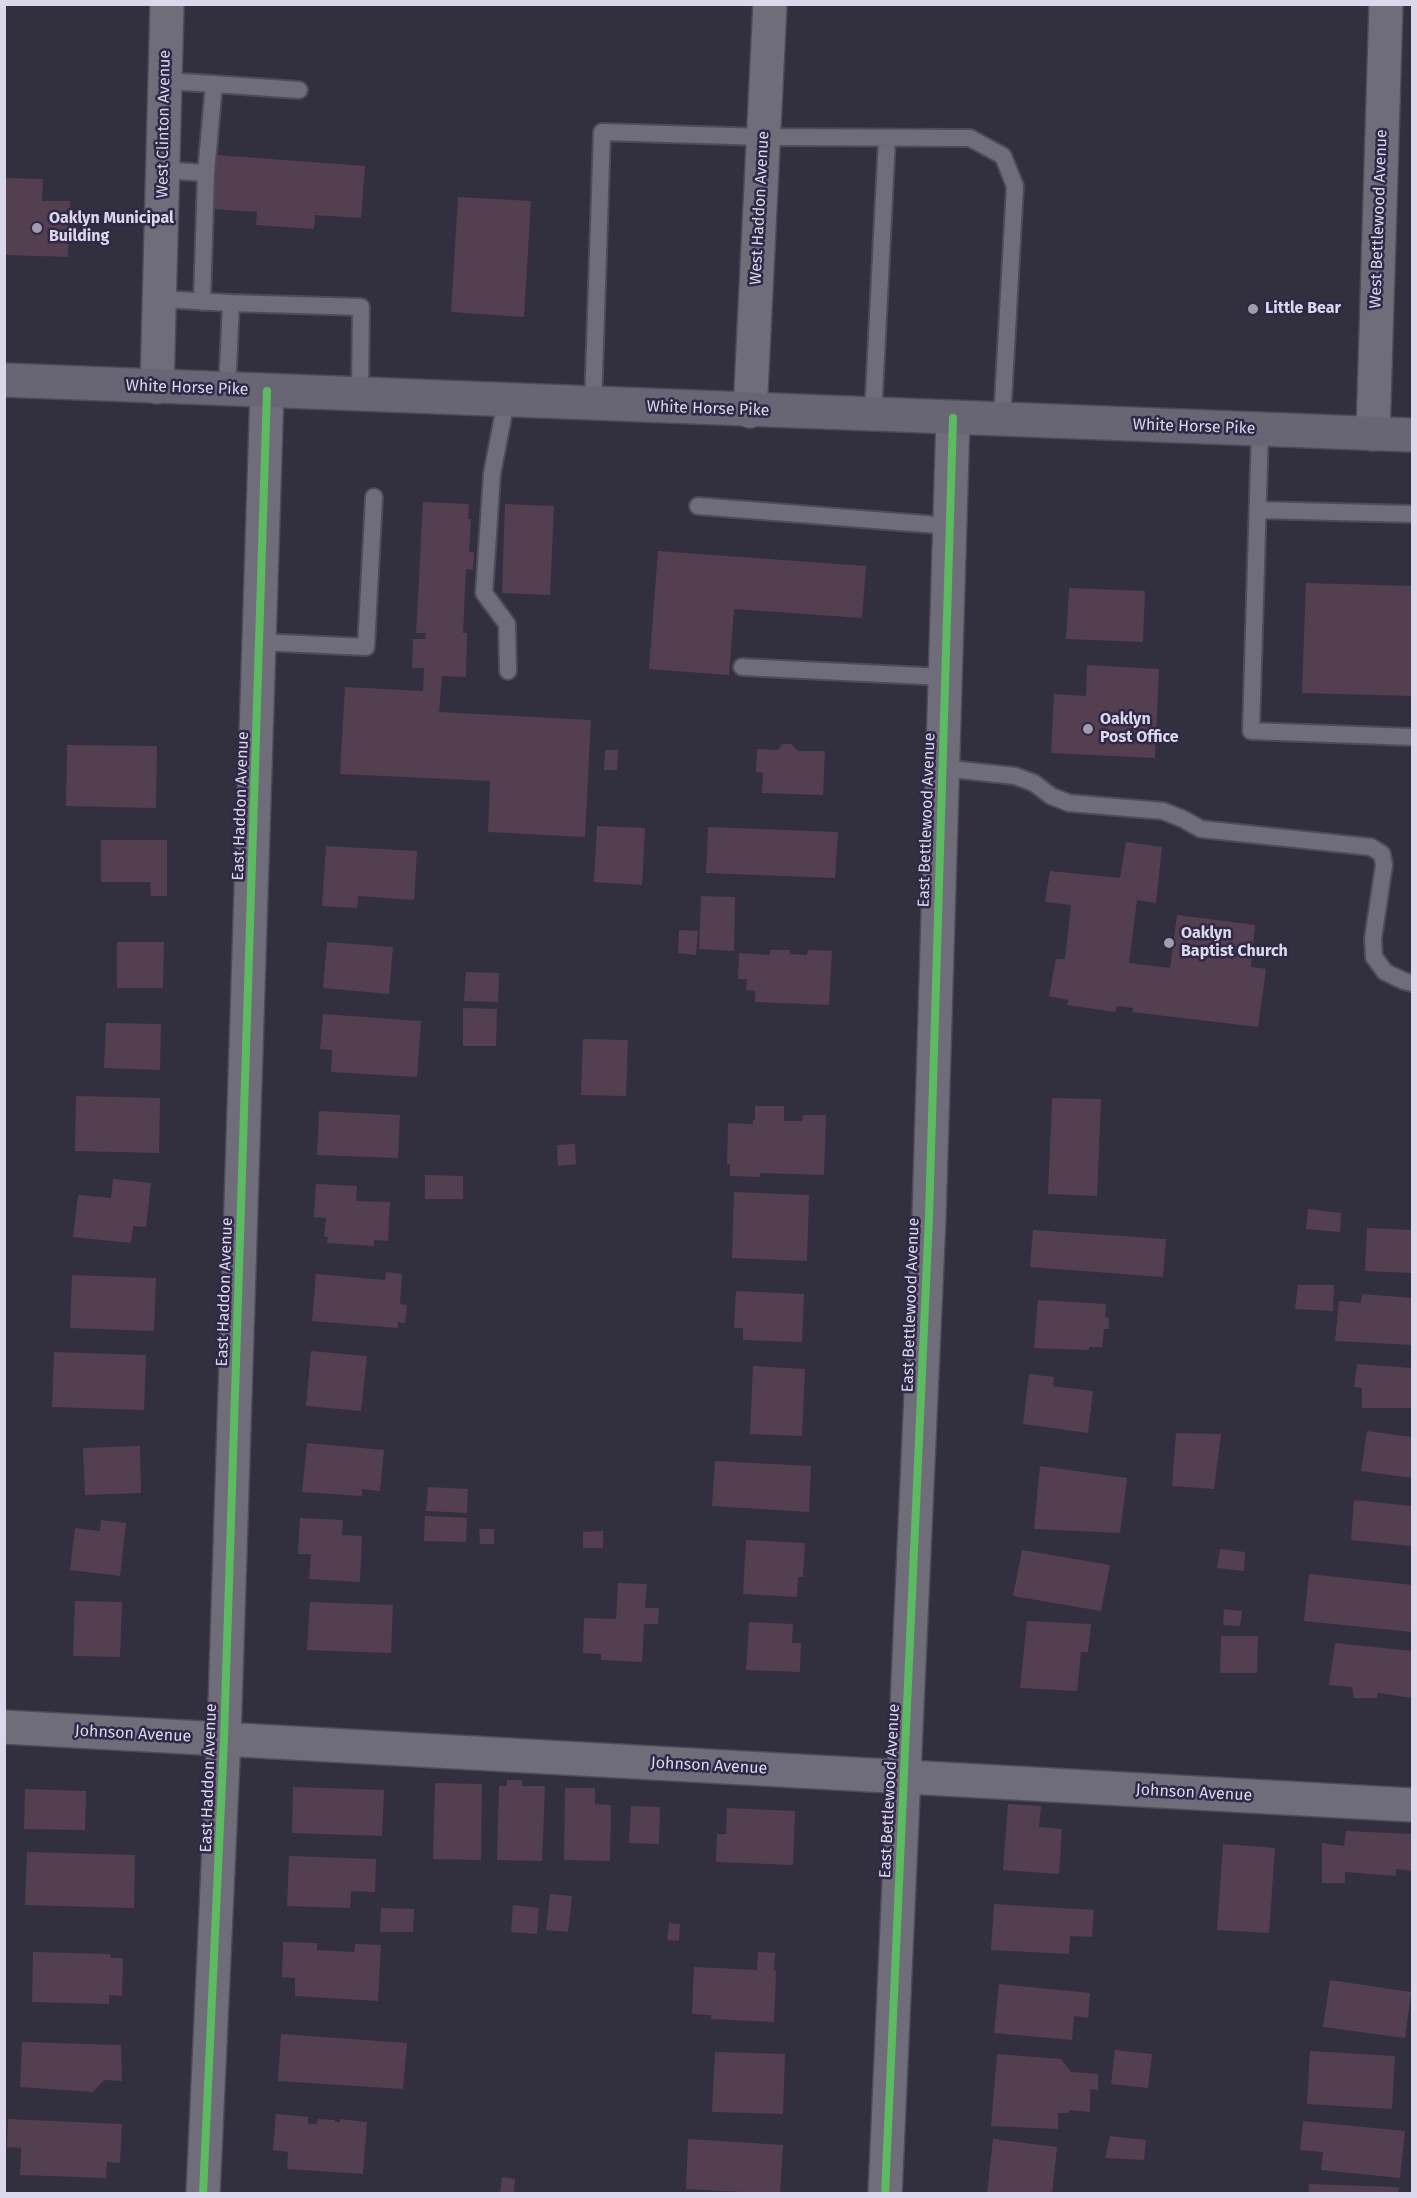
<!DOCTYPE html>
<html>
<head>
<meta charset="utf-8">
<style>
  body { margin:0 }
  #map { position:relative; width:1417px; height:2198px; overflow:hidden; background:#322f3f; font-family:"Fira Sans",sans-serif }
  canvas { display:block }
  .frame { position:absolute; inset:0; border:6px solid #dcd8ec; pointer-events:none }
</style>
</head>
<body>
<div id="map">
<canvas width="1417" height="2198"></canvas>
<div class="frame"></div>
</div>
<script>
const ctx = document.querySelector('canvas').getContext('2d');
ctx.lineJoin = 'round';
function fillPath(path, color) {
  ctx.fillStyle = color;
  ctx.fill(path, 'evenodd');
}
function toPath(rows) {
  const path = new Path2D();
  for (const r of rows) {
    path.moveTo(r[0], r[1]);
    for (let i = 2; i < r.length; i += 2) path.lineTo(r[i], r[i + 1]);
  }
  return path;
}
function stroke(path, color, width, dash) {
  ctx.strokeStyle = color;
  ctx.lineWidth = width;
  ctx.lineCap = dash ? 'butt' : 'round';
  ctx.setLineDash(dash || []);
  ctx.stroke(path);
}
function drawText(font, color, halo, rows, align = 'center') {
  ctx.font = font + ' "Fira Sans",sans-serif';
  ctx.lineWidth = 5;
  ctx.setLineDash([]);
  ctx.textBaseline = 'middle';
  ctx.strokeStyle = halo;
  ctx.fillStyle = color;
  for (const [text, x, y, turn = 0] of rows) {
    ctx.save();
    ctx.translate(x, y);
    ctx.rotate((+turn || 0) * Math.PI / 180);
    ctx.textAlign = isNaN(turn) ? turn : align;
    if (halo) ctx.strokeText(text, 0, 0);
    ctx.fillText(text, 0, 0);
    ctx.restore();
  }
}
const building = toPath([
  [217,155,365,166,361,218,315,215,314,229,256,225,257,212,213,209],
  [4,178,43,179,42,201,70,201,68,257,4,255],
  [458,197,531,201,524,317,451,312],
  [423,502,469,504,468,519,471,519,469,552,474,552,473,570,466,569,463,633,467,633,466,677,442,676,439,712,591,720,585,837,488,832,490,781,340,774,345,687,423,691,424,668,412,668,413,639,425,639,426,633,416,633],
  [505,504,554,506,550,595,502,593],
  [658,551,866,566,862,618,734,609,729,675,649,669],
  [1306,583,1412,586,1412,696,1302,693],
  [1069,588,1145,591,1143,642,1066,639],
  [1087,665,1159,669,1155,758,1051,753,1054,694,1086,696],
  [782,744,791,744,798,751,825,751,823,795,762,793,763,773,756,772,757,749,778,750],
  [67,745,157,746,156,808,66,806],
  [605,750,618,750,617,770,604,770],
  [597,826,645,828,642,885,594,882],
  [708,827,838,832,835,878,706,873],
  [101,840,167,840,167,896,151,896,150,882,101,882],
  [1126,842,1162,847,1156,903,1137,900,1129,963,1170,968,1177,915,1255,925,1251,967,1266,969,1258,1027,1132,1012,1133,1008,1117,1006,1115,1012,1067,1005,1069,1000,1049,996,1056,959,1065,959,1071,905,1045,902,1050,871,1120,878],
  [326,846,417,851,414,900,358,896,357,908,322,906],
  [701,896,735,897,734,951,699,949],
  [679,930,698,931,696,955,678,953],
  [117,942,164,942,163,988,117,988],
  [327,942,393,947,389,994,323,988],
  [770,950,790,950,789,954,807,955,808,950,832,951,829,1005,755,1002,755,991,746,990,747,979,738,979,739,953,770,955],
  [466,972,499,973,498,1002,464,1001],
  [463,1008,497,1009,496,1046,463,1046],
  [323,1014,421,1021,417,1077,331,1072,332,1050,320,1049],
  [106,1023,161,1024,160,1070,104,1068],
  [583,1039,628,1040,626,1096,581,1095],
  [76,1096,160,1098,159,1153,75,1151],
  [1052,1098,1101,1099,1097,1196,1048,1194],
  [755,1106,784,1106,784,1121,802,1121,803,1115,826,1115,824,1175,760,1173,760,1177,730,1176,730,1164,727,1164,728,1123,753,1124,753,1120,755,1119],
  [319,1111,400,1115,398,1158,317,1155],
  [575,1144,576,1164,558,1166,557,1145],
  [425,1175,463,1176,463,1199,425,1199],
  [113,1179,151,1183,146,1227,133,1226,131,1243,73,1237,78,1195,111,1198],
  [316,1184,357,1186,356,1201,390,1202,388,1241,374,1240,374,1246,327,1243,328,1237,324,1237,326,1218,314,1217],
  [734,1192,809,1195,807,1261,732,1258],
  [1308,1209,1341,1213,1340,1232,1306,1229],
  [1367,1228,1412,1230,1412,1273,1365,1271],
  [1033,1230,1166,1239,1163,1277,1030,1267],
  [386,1272,402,1274,400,1304,407,1305,405,1323,398,1322,398,1328,312,1321,316,1274,385,1280],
  [72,1275,156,1278,154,1331,70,1328],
  [1298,1285,1334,1285,1333,1311,1295,1309],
  [736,1291,804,1294,802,1342,743,1340,743,1328,734,1328],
  [1362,1294,1412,1298,1412,1345,1335,1341,1339,1301,1361,1303],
  [1038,1300,1106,1304,1105,1317,1109,1318,1109,1329,1104,1329,1102,1347,1089,1347,1089,1350,1034,1348],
  [311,1351,367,1356,361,1411,306,1406],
  [54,1352,146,1355,144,1410,52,1407],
  [1357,1364,1412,1368,1412,1408,1362,1408,1362,1388,1354,1387],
  [753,1366,805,1369,802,1436,750,1434],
  [1029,1374,1054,1377,1053,1386,1093,1391,1088,1433,1023,1424],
  [1367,1431,1412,1437,1412,1478,1361,1471],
  [1176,1433,1221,1434,1214,1489,1172,1486],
  [307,1443,384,1450,380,1491,362,1489,362,1496,302,1492],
  [140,1446,141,1493,85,1495,83,1448],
  [715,1461,811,1466,809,1512,712,1506],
  [1040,1466,1127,1478,1120,1533,1034,1529],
  [428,1487,468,1489,467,1513,426,1511],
  [1354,1500,1412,1506,1412,1546,1351,1540],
  [425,1516,467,1518,466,1542,424,1541],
  [300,1518,343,1520,342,1535,362,1536,360,1582,309,1579,311,1554,298,1554],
  [101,1520,126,1523,120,1576,70,1570,75,1528,100,1531],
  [479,1529,494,1529,494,1544,480,1544],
  [603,1531,603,1548,583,1548,583,1532],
  [746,1540,805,1543,803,1577,798,1577,797,1597,743,1594],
  [1220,1549,1245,1552,1244,1571,1217,1568],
  [1022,1550,1110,1565,1101,1611,1013,1596],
  [1309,1574,1412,1585,1412,1632,1304,1621],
  [618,1583,647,1584,645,1608,659,1608,658,1624,644,1624,642,1662,601,1660,601,1654,583,1653,584,1618,616,1619],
  [75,1601,122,1602,120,1657,73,1656],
  [310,1602,393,1605,391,1653,307,1650],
  [1224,1609,1242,1611,1240,1626,1223,1625],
  [1027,1621,1091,1624,1088,1652,1081,1652,1077,1691,1020,1688],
  [749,1622,793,1624,792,1643,801,1643,800,1672,746,1670],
  [1221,1636,1258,1636,1257,1673,1220,1673],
  [1335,1643,1412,1651,1412,1698,1378,1693,1377,1698,1354,1698,1352,1687,1329,1685],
  [507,1780,522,1780,522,1786,545,1786,542,1861,497,1860,499,1786,507,1786],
  [435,1783,482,1784,481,1860,433,1859],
  [293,1787,384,1790,382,1836,292,1833],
  [565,1788,595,1788,595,1804,611,1805,610,1861,564,1860],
  [25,1789,86,1791,85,1830,24,1829],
  [1008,1804,1041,1806,1039,1827,1062,1829,1059,1874,1003,1870],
  [631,1806,660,1807,659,1844,629,1843],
  [727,1808,795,1811,793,1865,716,1862,717,1834,726,1834],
  [1346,1831,1412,1834,1412,1871,1396,1869,1396,1876,1345,1872,1345,1883,1322,1883,1322,1843,1344,1846],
  [1223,1844,1275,1848,1269,1933,1217,1930],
  [27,1852,135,1855,134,1908,25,1905],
  [289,1856,376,1859,375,1892,351,1891,350,1908,287,1906],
  [550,1894,572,1896,568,1932,546,1930],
  [994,1904,1094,1910,1092,1937,1070,1936,1069,1954,991,1950],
  [513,1905,539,1908,537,1934,511,1932],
  [381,1908,414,1909,413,1932,380,1932],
  [669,1923,680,1924,679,1941,667,1940],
  [283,1942,317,1943,317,1950,354,1952,355,1944,381,1945,378,2001,295,1996,295,1978,282,1977],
  [33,1952,110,1954,111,1958,123,1958,122,1996,109,1995,109,2004,32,2002],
  [758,1952,775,1953,774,1971,776,1971,774,2022,711,2019,711,2015,692,2014,694,1967,757,1970],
  [1330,1980,1411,1992,1405,2038,1323,2027],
  [999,1984,1090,1993,1088,2018,1074,2016,1072,2040,994,2033],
  [281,2034,407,2043,403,2089,278,2081],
  [22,2042,121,2045,122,2081,104,2080,93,2092,20,2087],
  [1115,2050,1152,2054,1148,2088,1111,2084],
  [1310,2051,1395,2056,1392,2109,1307,2104],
  [715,2052,785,2054,783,2114,712,2112],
  [997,2054,1061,2059,1071,2072,1098,2074,1098,2090,1090,2089,1090,2112,1070,2110,1068,2113,1058,2113,1058,2129,991,2126],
  [276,2114,308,2117,308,2124,317,2124,318,2119,335,2120,335,2122,340,2122,340,2119,367,2122,363,2174,287,2169,288,2152,273,2150],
  [8,2119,122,2124,120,2163,107,2162,106,2178,20,2175,21,2148,7,2147],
  [1303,2121,1405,2131,1400,2178,1321,2170,1323,2152,1300,2150],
  [1110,2136,1146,2140,1144,2160,1105,2158],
  [688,2139,783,2145,780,2194,686,2189],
  [993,2139,1057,2147,1052,2194,987,2194],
  [502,2177,515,2179,514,2194,500,2193],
  [1309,2184,1399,2187,1398,2194,1309,2194]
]);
const lane = toPath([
  [165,81,214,84],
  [162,170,206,173,202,302],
  [206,173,214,84,299,90],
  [159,299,231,303],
  [227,390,231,303,361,307,360,395],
  [506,401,492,474,484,593,507,624,508,671],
  [593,405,602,132,764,137,970,138,1003,156,1015,186,1002,420],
  [873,415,887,138],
  [1260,430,1251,731,1412,737],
  [698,506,950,526],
  [1258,510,1412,514],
  [259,642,366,647,374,497],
  [742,667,945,677],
  [942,768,1015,776,1034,783,1051,796,1069,803,1163,811,1183,819,1201,829,1371,847,1382,854,1384,865,1373,939,1374,957,1385,972,1404,981,1412,983]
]);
const street = toPath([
  [750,411,770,4],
  [1373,434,1386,4],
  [4,1727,1412,1805],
  [203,2194,224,1738,267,391]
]);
const secondary = toPath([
  [157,387,167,4],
  [885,2194,929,1217,953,418]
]);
const highway = toPath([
  [4,380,1412,435]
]);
const cycleway = toPath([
  [203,2194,224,1738,267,391],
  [885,2194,929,1217,953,418]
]);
const markers = [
  [37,228,6,"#a09daf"],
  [1253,309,6,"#a09daf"],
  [1088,729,6,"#a09daf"],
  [1169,943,6,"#a09daf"]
];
const streetNames = [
  ["West Clinton Avenue",164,124,-89],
  ["West Haddon Avenue",760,208,-87],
  ["West Bettlewood Avenue",1379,219,-88],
  ["White Horse Pike",187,388,2],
  ["White Horse Pike",708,409,2],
  ["White Horse Pike",1194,427,2],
  ["East Haddon Avenue",241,806,-88],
  ["East Bettlewood Avenue",927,820,-88],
  ["East Haddon Avenue",225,1292,-88],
  ["East Bettlewood Avenue",911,1305,-88],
  ["Johnson Avenue",133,1734,3],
  ["Johnson Avenue",709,1766,3],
  ["East Haddon Avenue",209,1778,-88],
  ["East Bettlewood Avenue",890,1791,-87],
  ["Johnson Avenue",1194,1793,3]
];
const poiNames = [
  ["Oaklyn Municipal",49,219],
  ["Building",49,237],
  ["Little Bear",1265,309],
  ["Oaklyn",1100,720],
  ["Post Office",1100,738],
  ["Oaklyn",1181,934],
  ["Baptist Church",1181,952]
];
fillPath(building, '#543f50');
stroke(lane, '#4e4b59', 20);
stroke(street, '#4e4b59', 36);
stroke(secondary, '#4e4b59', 36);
stroke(highway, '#4e4b59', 36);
stroke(lane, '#706d7a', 16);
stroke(street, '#706d7a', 33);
stroke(secondary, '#706d7a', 33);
stroke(highway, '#686575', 33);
stroke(cycleway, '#5cba63', 8);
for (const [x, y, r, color] of markers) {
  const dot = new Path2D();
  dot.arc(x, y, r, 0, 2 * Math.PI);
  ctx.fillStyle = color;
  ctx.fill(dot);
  stroke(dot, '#2f2846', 2);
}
drawText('16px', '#dcd8ec', '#2f2846', streetNames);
drawText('bold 16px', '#dcd8ec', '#2f2846', poiNames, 'left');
</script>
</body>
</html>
